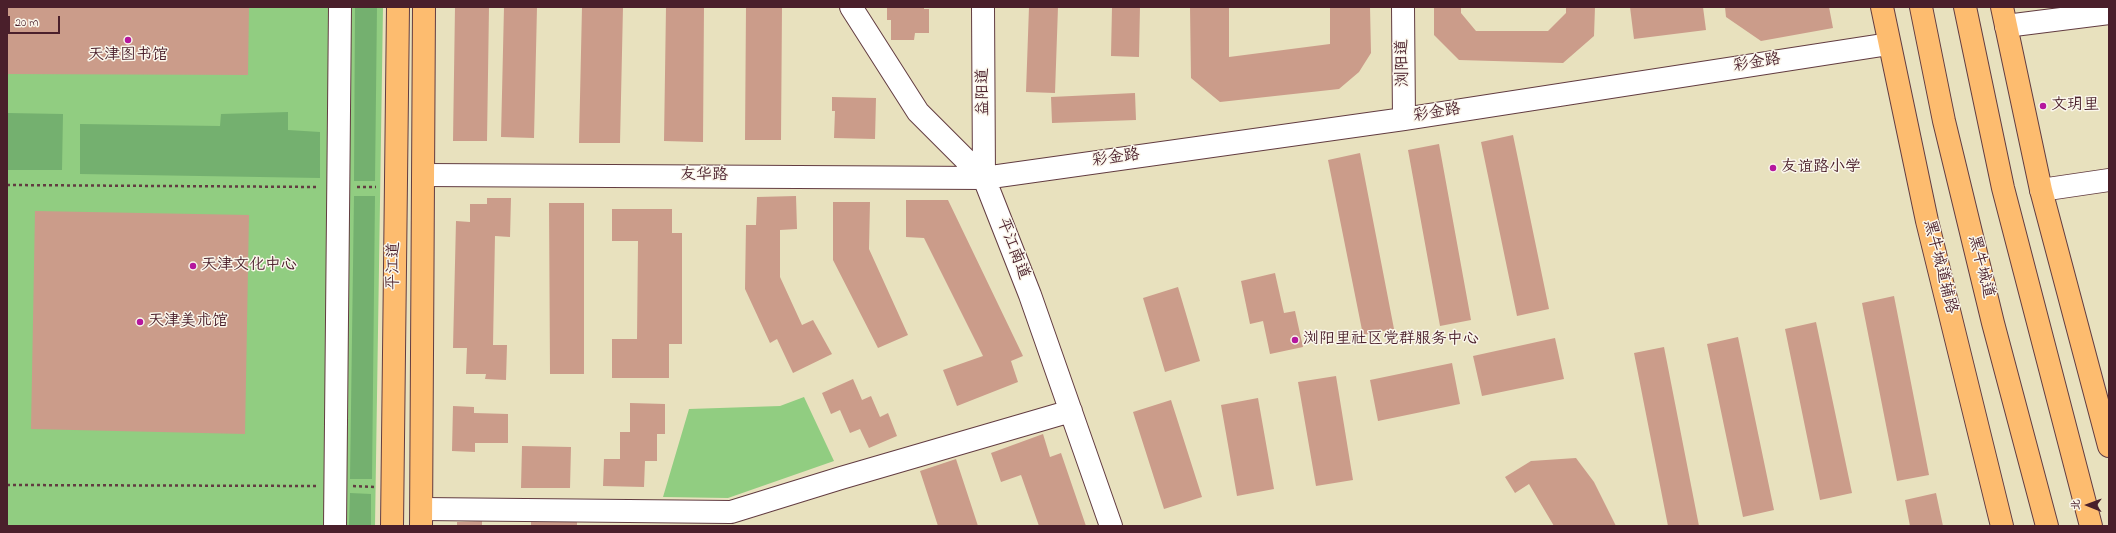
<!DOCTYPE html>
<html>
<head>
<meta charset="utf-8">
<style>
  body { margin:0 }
  #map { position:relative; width:2116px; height:533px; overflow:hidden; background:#e8e1be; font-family:"Indie Flower","LXGW WenKai TC",sans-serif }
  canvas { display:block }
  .frame { position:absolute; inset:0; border:8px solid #4a1f2b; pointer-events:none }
  .north { position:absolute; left:2068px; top:485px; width:40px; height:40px; -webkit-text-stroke:3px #fbf7ec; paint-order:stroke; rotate:271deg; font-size:11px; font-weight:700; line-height:16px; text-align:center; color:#4a1f2b }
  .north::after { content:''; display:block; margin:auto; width:14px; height:18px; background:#4a1f2b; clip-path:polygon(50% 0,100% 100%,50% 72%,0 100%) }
  .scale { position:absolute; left:8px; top:16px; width:52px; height:18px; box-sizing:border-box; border:2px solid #4a1f2b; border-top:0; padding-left:5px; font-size:12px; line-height:14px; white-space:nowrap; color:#4a1f2b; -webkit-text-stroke:3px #fbf7ec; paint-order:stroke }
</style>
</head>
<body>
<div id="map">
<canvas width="2116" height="533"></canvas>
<div class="frame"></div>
<div class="north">北</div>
<div class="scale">20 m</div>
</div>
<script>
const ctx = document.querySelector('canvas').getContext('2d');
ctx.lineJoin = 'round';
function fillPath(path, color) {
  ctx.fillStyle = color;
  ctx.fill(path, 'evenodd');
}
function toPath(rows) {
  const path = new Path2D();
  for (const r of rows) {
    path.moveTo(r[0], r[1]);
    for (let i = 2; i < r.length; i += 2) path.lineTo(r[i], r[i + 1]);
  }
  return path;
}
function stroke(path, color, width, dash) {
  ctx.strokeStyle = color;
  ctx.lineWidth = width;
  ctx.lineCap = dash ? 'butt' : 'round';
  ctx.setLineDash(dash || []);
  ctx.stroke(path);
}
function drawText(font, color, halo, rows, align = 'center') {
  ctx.font = font + ' "Indie Flower","LXGW WenKai TC",sans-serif';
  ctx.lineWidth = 3;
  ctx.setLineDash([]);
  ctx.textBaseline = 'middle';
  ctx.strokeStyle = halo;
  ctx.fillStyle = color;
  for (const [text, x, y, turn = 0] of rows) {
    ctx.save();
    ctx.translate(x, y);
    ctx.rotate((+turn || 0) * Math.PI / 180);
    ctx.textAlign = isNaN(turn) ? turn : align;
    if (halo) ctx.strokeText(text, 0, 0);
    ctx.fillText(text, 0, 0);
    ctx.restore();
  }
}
const green = toPath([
  [7,7,383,7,375,526,7,526],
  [804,397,834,461,728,498,663,497,689,409,780,406]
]);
const forest = toPath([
  [355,7,377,7,375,181,354,181],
  [288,112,288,130,320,132,320,178,80,174,80,124,220,126,221,114],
  [7,113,63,114,62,170,7,170],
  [354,196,375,196,372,479,350,479],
  [350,493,371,494,371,526,349,526]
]);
const building = toPath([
  [7,7,249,7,248,75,7,74],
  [455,7,489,7,487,141,453,141],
  [504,7,537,7,534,138,501,137],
  [582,7,623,7,620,143,579,143],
  [666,7,704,7,703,142,664,141],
  [746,7,782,7,781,140,745,140],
  [887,7,924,7,924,9,929,9,929,33,915,33,914,40,891,40,891,20,887,20],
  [1029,7,1058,7,1055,93,1026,92],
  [1112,7,1140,7,1139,57,1111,56],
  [1190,7,1229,7,1229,57,1330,44,1330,7,1370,7,1371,53,1359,72,1339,89,1220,102,1191,78],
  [1434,7,1461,7,1461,13,1476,31,1548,31,1566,13,1566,7,1595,7,1594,36,1563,63,1459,60,1434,35],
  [1630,7,1703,7,1706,30,1634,39],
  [1725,7,1829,7,1833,28,1761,41,1726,17],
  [1135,93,1136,120,1052,123,1051,97],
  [832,97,876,98,875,139,834,138,835,111,832,111],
  [1513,135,1549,309,1517,316,1481,142],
  [1439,144,1471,320,1440,326,1408,150],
  [1360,153,1394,329,1363,335,1328,160],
  [796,196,797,229,780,230,780,277,802,325,813,320,832,354,793,373,777,339,770,343,745,289,746,225,756,225,757,197],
  [487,198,511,198,510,237,495,236,493,345,507,345,506,380,485,379,486,374,466,374,467,348,453,348,456,221,470,222,470,204,487,204],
  [906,200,948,200,1023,356,1011,361,1018,382,957,406,943,370,983,356,924,238,906,237],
  [833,202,870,202,869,249,908,335,878,348,833,260],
  [549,203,584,203,584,374,550,374],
  [612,209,672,209,672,233,682,233,682,344,669,344,669,378,612,378,612,339,637,339,638,241,612,241],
  [35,211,249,215,245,434,31,429],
  [1275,273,1284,313,1295,311,1303,347,1270,354,1263,321,1250,324,1241,281],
  [1178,287,1200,361,1165,372,1143,298],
  [1894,296,1929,475,1897,481,1862,303],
  [1816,322,1852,493,1820,500,1785,329],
  [1738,337,1774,510,1743,517,1707,344],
  [1555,338,1564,379,1482,396,1473,356],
  [1664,347,1699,526,1668,526,1634,353],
  [1452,363,1460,404,1378,421,1370,380],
  [1336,376,1353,480,1316,486,1298,382],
  [853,379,862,400,871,396,880,417,888,413,897,436,869,448,860,429,850,433,840,410,831,414,822,393],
  [1258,398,1274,489,1237,496,1221,405],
  [1171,400,1202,497,1164,509,1133,412],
  [630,403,665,404,665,434,657,434,657,461,645,461,644,487,603,486,604,459,620,459,620,432,630,432],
  [453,406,474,407,474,413,508,414,508,443,475,443,475,452,452,451],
  [1043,434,1050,457,1061,453,1086,526,1039,526,1021,475,1001,482,991,453],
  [522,446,571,447,570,488,521,488],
  [1576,458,1594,482,1616,526,1554,526,1529,484,1515,493,1505,477,1531,461],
  [956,459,978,526,938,526,920,471],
  [1936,493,1943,526,1910,526,1905,500],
  [482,521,482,526,457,526,457,522],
  [531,522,577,522,577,526,531,526]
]);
const path = toPath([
  [7,185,318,187],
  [357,187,376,187],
  [7,485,316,486],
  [353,486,374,487]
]);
const minor = toPath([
  [851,7,918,112,984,178,1030,295,1111,526],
  [983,7,984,178],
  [1403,7,1404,119],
  [2006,26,2109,13],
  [424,175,984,178,1404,119,1889,44],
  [2041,190,2109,180],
  [422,509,731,512,841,478,1071,411],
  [335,526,340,7]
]);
const major = toPath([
  [1882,7,1927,221,2002,526],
  [2002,7,2041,190,2109,446],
  [392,526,398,7],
  [421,526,424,7]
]);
const highway = toPath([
  [1921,7,1944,121,1993,323,2047,526],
  [1965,7,2003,188,2091,526]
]);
const markers = [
  [128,40,4,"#b5179e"],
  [2043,106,4,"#b5179e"],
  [1773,168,4,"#b5179e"],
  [193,266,4,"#b5179e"],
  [140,322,4,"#b5179e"],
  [1295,340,4,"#b5179e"]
];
const poiNames = [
  ["天津图书馆",128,56,"center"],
  ["文玥里",2051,106],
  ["友谊路小学",1781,168],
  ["天津文化中心",201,266],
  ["天津美术馆",148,322],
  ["浏阳里社区党群服务中心",1303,340]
];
const streetNames = [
  ["浏阳道",1404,63,-91],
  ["彩金路",1757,64,-9],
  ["益阳道",984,92,-90],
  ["彩金路",1437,114,-9],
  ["彩金路",1116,159,-8],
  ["友华路",704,176],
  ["平江南道",1012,249,69],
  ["平江道",395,266,-89],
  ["黑牛城道辅路",1939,267,76],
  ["黑牛城道",1980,267,76]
];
fillPath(green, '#91cd81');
fillPath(forest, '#74b06f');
fillPath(building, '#cb9c8a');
stroke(minor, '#623c41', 24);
stroke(major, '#623c41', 24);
stroke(highway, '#623c41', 24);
stroke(path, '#623c41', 2.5, [3, 3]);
stroke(minor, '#fff', 22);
stroke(major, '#fdbc6f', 22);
stroke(highway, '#fdbc6f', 22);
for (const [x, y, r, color] of markers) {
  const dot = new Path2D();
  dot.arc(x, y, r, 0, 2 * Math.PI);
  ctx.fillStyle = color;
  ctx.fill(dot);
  stroke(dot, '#fbf7ec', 1.5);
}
drawText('16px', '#4a1f2b', '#fbf7ec', poiNames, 'left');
drawText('16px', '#4a1f2b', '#fbf7ec', streetNames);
</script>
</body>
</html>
